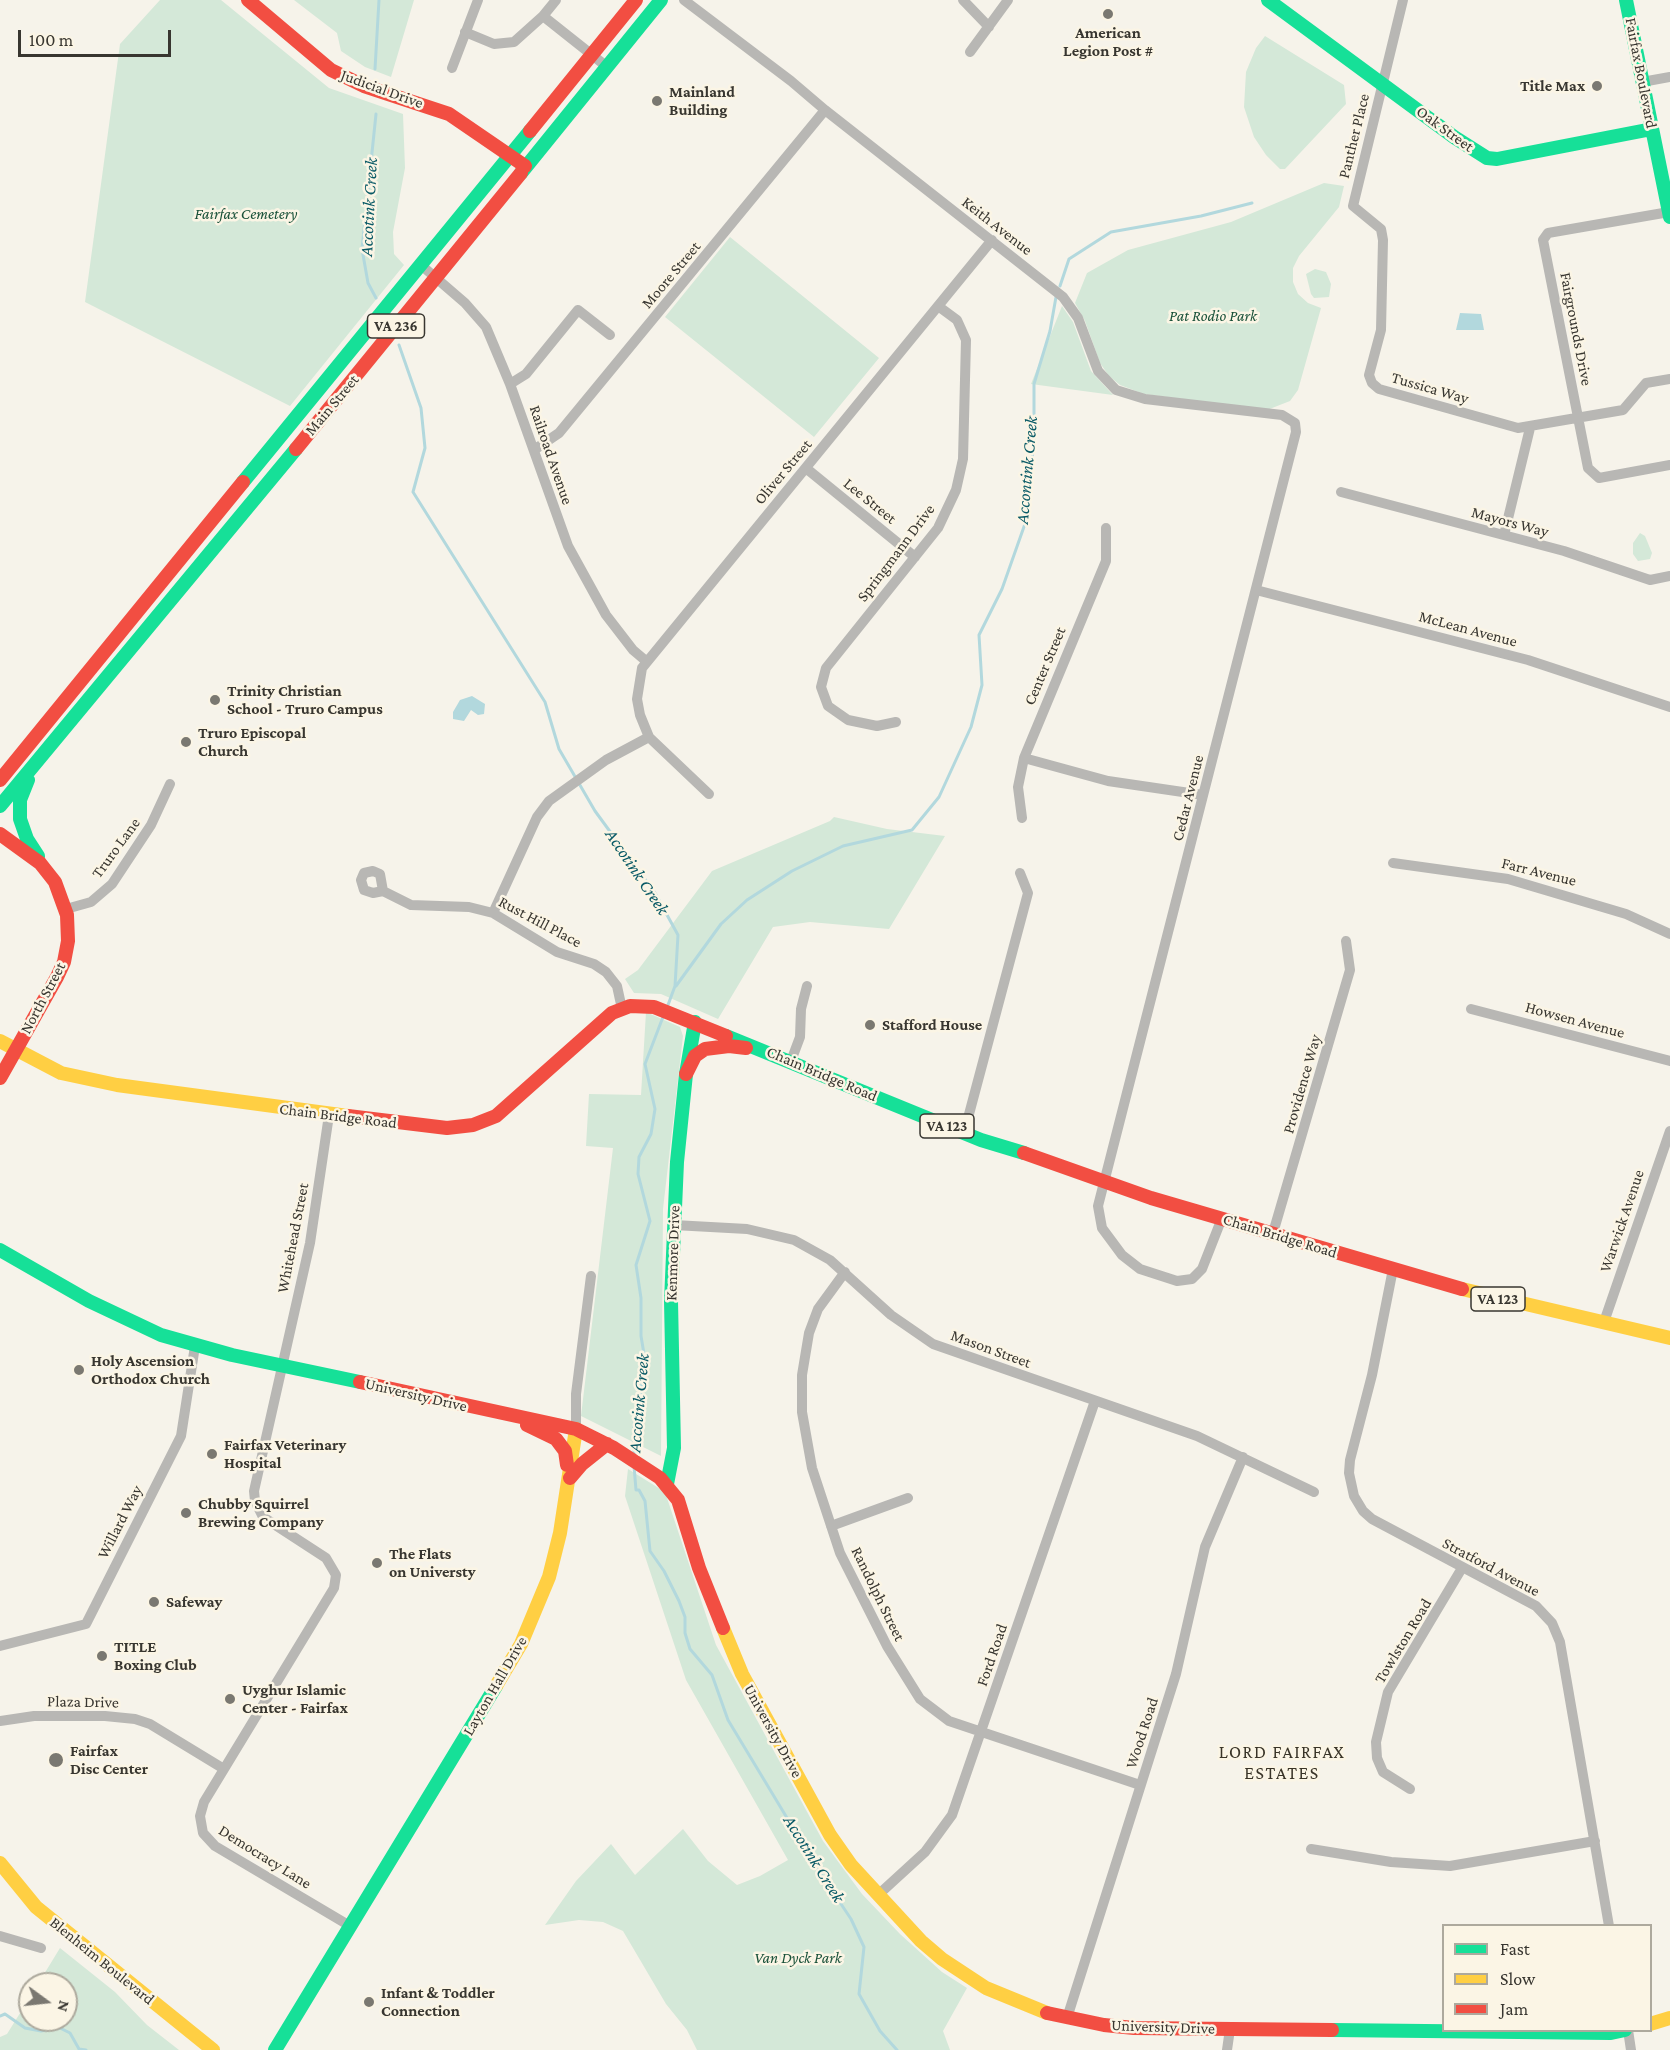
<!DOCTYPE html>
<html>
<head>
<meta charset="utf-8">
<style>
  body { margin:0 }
  #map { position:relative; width:1670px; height:2050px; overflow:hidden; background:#f6f3ea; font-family:"Crimson Pro",serif }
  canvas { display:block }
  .legend { position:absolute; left:1442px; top:1924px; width:210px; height:108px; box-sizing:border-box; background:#fbf5e5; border:2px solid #ada99d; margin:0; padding:8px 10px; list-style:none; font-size:18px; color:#383630 }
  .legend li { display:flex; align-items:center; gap:12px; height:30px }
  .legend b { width:30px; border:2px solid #ada99d }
  .north { position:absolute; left:18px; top:1972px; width:60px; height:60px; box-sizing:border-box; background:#fbf5e5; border:2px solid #ada99d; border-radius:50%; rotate:105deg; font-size:16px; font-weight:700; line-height:24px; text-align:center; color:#383630 }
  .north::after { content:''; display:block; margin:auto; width:21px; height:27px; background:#7a7871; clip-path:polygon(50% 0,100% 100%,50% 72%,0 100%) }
  .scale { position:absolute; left:18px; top:30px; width:153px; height:27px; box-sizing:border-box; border:3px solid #383630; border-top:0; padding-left:8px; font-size:18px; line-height:21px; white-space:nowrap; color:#383630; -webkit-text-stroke:4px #fbf5e5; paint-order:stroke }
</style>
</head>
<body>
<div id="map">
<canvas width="1670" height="2050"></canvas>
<ul class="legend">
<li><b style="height:8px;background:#16e098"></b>Fast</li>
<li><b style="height:8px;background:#ffcf43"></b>Slow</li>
<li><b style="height:8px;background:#f24e42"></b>Jam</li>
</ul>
<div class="north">N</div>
<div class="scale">100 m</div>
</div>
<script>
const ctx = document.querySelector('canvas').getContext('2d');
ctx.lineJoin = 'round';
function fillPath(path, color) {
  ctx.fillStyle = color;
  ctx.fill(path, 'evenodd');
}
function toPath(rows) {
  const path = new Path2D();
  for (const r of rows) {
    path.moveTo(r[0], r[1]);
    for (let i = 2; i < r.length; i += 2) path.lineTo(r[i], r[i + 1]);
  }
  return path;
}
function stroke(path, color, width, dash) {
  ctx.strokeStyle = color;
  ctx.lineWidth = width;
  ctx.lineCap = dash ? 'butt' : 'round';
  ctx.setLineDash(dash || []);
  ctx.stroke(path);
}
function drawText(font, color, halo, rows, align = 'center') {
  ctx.font = font + ' "Crimson Pro",serif';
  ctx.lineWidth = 5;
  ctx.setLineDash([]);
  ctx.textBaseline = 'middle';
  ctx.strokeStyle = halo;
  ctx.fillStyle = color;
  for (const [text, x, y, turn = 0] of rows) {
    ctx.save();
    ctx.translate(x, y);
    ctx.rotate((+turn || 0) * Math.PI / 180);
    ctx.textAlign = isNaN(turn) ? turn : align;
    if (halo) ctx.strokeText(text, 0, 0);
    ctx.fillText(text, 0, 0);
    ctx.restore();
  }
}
const green = toPath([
  [160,0,221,0,329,88,403,114,405,168,393,232,394,254,404,265,290,406,85,302,120,44],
  [294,0,414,0,391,77,365,67,341,51,337,33],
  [1265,36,1344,85,1346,104,1285,169,1280,169,1266,155,1254,137,1244,107,1246,72,1256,48],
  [1324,183,1344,186,1339,207,1299,256,1293,268,1293,282,1298,294,1308,303,1321,308,1298,390,1290,401,1267,410,1144,394,1120,385,1109,376,1100,363,1085,321,1075,303,1087,273,1128,250,1231,222],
  [730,237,879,358,814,437,665,317],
  [1315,269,1326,272,1331,284,1329,297,1314,298,1311,294,1306,274],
  [1062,306,1073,322,1091,371,1113,395,1031,384],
  [1640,533,1645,536,1652,553,1650,559,1638,561,1633,554,1633,543],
  [834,817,887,829,945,836,889,929,810,922,773,927,718,1019,661,994,634,993,625,979,638,970,712,871,830,821],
  [646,1012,680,1027,683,1036,663,1209,661,1456,581,1416,613,1148,586,1146,589,1094,641,1095],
  [628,1469,665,1492,716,1645,823,1841,862,1894,900,1934,942,1972,967,1988,943,2031,950,2050,697,2050,687,2030,666,2004,623,1931,603,1922,579,1920,545,1925,576,1881,611,1844,635,1875,683,1829,708,1861,737,1885,760,1876,788,1860,686,1680,625,1496],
  [60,1948,115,1992,147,2025,179,2050,0,2050,0,2037,7,2034,30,1997,30,2020,66,2020,66,1984,38,1984]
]);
const water = toPath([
  [1460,313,1481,314,1484,330,1456,330],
  [472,696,485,704,484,714,478,715,471,710,464,721,453,719,453,712,460,700]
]);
const stream = toPath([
  [375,69,379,0],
  [376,114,362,249,368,283,376,298],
  [1060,286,1069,259,1111,232,1201,216,1252,203],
  [399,345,421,408,425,448,413,492,545,702,559,749,595,811,655,893,678,935,675,986,668,1005],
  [676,986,721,924,747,900,792,871,843,846,912,830,939,797,971,727,982,685,979,635,1002,589,1026,521,1034,439,1034,384,1050,331,1056,297],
  [634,1457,634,1424,642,1385,640,1362,644,1354,641,1336,641,1298,636,1265,650,1221,638,1174,639,1157,651,1134,655,1109,645,1064,663,1017],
  [634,1466,636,1490,639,1490,645,1501,650,1551,664,1571,679,1601,685,1617,685,1633,690,1649,712,1675,728,1720,819,1871,851,1919,864,1947,859,1994,880,2031,897,2050],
  [0,2016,5,2014,25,2028,41,2031,60,2028,70,2033,79,2049,86,2050]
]);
const street = toPath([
  [684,0,791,81,825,110,1063,297,1078,318,1098,371,1116,390,1145,399,1282,415,1295,423,1296,432,1098,1206,1102,1228,1122,1255,1140,1269,1177,1281,1192,1279,1202,1269,1222,1218],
  [963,0,989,27],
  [1403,0,1353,206,1381,229,1383,240,1381,330,1369,375,1372,383,1379,389,1518,428,1623,410,1646,383,1670,379],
  [543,16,606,66],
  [465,32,494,44,514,42,543,16,556,0],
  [970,52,1008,0],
  [452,68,478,0],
  [1642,82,1670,77],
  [1669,212,1548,233,1543,240,1588,468,1599,478,1670,465],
  [421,265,465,303,486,327,510,384,568,546,606,615,633,650,646,661],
  [510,384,526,374,578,310,610,335],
  [534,450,559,433,825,110],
  [807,469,915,557],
  [1341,492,1564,551,1650,580,1670,576],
  [1504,535,1530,428],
  [1256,590,1528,660,1670,707],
  [896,722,877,726,848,720,828,706,821,687,826,668,938,528,956,490,963,459,966,340,957,320,938,306],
  [1024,758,1108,781,1203,795],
  [709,794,649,737,640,715,637,699,642,668,992,240],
  [1022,818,1018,787,1024,758,1106,561,1106,528],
  [1393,863,1508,879,1626,914,1670,934],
  [383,891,373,893,364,890,361,880,364,873,373,871,380,874,383,891,411,905,469,907,493,913,557,952,594,964,606,972,617,986,622,1009],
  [66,909,91,902,112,884,151,825,170,784],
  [493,913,537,817,549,801,606,760,649,737],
  [1471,1009,1670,1061],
  [791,1061,800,1037,801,1009,807,986],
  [329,1115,310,1243,254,1491,255,1501,263,1517,326,1558,336,1575,334,1588,204,1802,200,1816,203,1833,215,1846,350,1926],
  [964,1133,1028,893,1020,873],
  [674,1225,747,1229,794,1240,830,1260,891,1315,933,1344,1197,1436,1314,1492],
  [1273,1233,1350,970,1346,941],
  [1393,1269,1372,1375,1350,1460,1349,1473,1354,1496,1363,1511,1372,1519,1536,1606,1552,1623,1560,1642,1609,1926],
  [845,1272,818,1309,809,1333,802,1375,802,1412,812,1468,840,1553,887,1646,920,1699,949,1721,1140,1785],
  [1604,1322,1670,1131],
  [576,1429,576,1394,591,1276],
  [831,1526,908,1498],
  [0,1646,86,1624,181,1436,195,1346],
  [0,1721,34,1716,105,1716,135,1719,150,1724,224,1769],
  [1410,1789,1383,1772,1377,1758,1376,1742,1388,1692,1462,1568],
  [1311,1849,1391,1862,1450,1866,1595,1841],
  [878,1895,925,1852,952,1815,1095,1401],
  [0,1936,41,1948],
  [1067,2018,1176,1674,1205,1547,1243,1457],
  [1628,2030,1631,2050],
  [1227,2050,1230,2029]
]);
const fast = toPath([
  [1268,0,1454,137,1487,158,1497,159,1652,129],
  [1626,0,1670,217],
  [521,173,661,0],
  [243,482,530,131],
  [28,780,20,800,20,819,27,839,38,856],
  [0,806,296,449],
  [726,1036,981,1140,1024,1153],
  [0,1250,89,1301,161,1335,232,1355,360,1382],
  [667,1484,674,1448,671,1301,677,1162,686,1074,695,1022],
  [1332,2030,1611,2033,1625,2030],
  [275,2050,496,1686]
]);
const slow = toPath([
  [0,1041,61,1073,117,1085,348,1116],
  [1462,1289,1670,1338],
  [723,1628,742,1674,830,1835,851,1865,921,1941,942,1959,986,1988,1047,2013],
  [496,1686,521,1644,549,1577,560,1533,576,1429],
  [0,1863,36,1907,213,2050],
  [1650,2024,1670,2018]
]);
const jam = toPath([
  [248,0,331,70,364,86,449,114,525,166],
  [530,131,636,0],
  [296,449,521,173],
  [0,780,243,482],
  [0,834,40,863,55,882,67,915,68,941,64,962,57,977,0,1078],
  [686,1074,695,1056,705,1049,729,1046,746,1048],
  [348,1116,447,1128,473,1125,496,1116,612,1013,630,1006,654,1007,726,1036],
  [1024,1153,1151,1198,1462,1289],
  [360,1382,576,1429,614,1448,660,1478,678,1500,699,1568,723,1628],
  [527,1425,556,1439,565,1451,567,1465],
  [570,1478,582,1464,607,1444],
  [1047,2013,1104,2025,1134,2028,1332,2030]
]);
const markers = [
  [1108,14,6,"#7a7871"],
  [1597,86,6,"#7a7871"],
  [657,101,6,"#7a7871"],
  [215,700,6,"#7a7871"],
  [186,742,6,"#7a7871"],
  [870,1025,6,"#7a7871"],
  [79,1370,6,"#7a7871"],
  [212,1454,6,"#7a7871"],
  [186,1513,6,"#7a7871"],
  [377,1563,6,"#7a7871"],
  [154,1602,6,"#7a7871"],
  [102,1656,6,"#7a7871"],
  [230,1699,6,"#7a7871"],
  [56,1760,8,"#7a7871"],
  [369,2002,6,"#7a7871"]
];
const shields = [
  [396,326,57],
  [947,1126,54],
  [1498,1299,54]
];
const shieldNames = [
  ["VA 236",396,326],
  ["VA 123",947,1126],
  ["VA 123",1498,1299]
];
const poiNames = [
  ["American",1108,33,"center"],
  ["Legion Post #",1108,51,"center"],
  ["Title Max",1585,86,"right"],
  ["Mainland",669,92],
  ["Building",669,110],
  ["Trinity Christian",227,691],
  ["School - Truro Campus",227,709],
  ["Truro Episcopal",198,733],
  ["Church",198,751],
  ["Stafford House",882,1025],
  ["Holy Ascension",91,1361],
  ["Orthodox Church",91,1379],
  ["Fairfax Veterinary",224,1445],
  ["Hospital",224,1463],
  ["Chubby Squirrel",198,1504],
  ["Brewing Company",198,1522],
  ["The Flats",389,1554],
  ["on Universty",389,1572],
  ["Safeway",166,1602],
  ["TITLE",114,1647],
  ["Boxing Club",114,1665],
  ["Uyghur Islamic",242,1690],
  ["Center - Fairfax",242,1708],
  ["Fairfax",70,1751],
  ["Disc Center",70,1769],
  ["Infant & Toddler",381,1993],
  ["Connection",381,2011]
];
const streetNames = [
  ["Fairfax Boulevard",1641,73,79],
  ["Judicial Drive",382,89,20],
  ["Oak Street",1445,129,36],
  ["Panther Place",1354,136,-76],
  ["Keith Avenue",997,226,38],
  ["Moore Street",671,275,-50],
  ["Fairgrounds Drive",1576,329,79],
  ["Tussica Way",1430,388,16],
  ["Main Street",332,405,-50],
  ["Railroad Avenue",551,455,71],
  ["Oliver Street",783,472,-50],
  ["Lee Street",870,501,39],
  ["Mayors Way",1510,522,15],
  ["Springmann Drive",896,553,-53],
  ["McLean Avenue",1468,629,15],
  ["Center Street",1045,666,-67],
  ["Cedar Avenue",1188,798,-76],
  ["Truro Lane",116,848,-54],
  ["Farr Avenue",1539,872,14],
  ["Rust Hill Place",540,922,28],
  ["North Street",43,998,-62],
  ["Howsen Avenue",1575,1020,15],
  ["Chain Bridge Road",822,1074,23],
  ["Providence Way",1302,1084,-74],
  ["Chain Bridge Road",338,1116,7],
  ["Warwick Avenue",1622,1221,-71],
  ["Chain Bridge Road",1280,1236,17],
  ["Whitehead Street",293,1238,-79],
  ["Kenmore Drive",673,1253,-88],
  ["Mason Street",991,1349,20],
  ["University Drive",416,1395,13],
  ["Willard Way",120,1522,-63],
  ["Stratford Avenue",1491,1567,28],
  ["Randolph Street",878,1594,64],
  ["Towlston Road",1403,1641,-59],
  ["Ford Road",992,1655,-71],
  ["Layton Hall Drive",495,1686,-60],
  ["Plaza Drive",83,1702,1],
  ["University Drive",773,1731,61],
  ["Wood Road",1142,1733,-72],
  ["Democracy Lane",265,1857,32],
  ["Blenheim Boulevard",102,1961,39],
  ["University Drive",1163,2027,2]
];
const parkNames = [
  ["Fairfax Cemetery",246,214],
  ["Pat Rodio Park",1213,316],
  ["Van Dyck Park",798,1958]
];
const waterNames = [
  ["Accotink Creek",369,207,-87],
  ["Accontink Creek",1027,470,-85],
  ["Accotink Creek",637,872,56],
  ["Accotink Creek",639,1403,-85],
  ["Accotink Creek",814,1859,58]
];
const neighbourhoodNames = [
  ["LORD FAIRFAX",1282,1752],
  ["ESTATES",1282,1773]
];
fillPath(green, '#d4e8d8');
fillPath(water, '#b2d8dd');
stroke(stream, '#b2d8dd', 3);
stroke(street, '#b8b7b4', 10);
stroke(fast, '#16e098', 14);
stroke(slow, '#ffcf43', 14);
stroke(jam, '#f24e42', 14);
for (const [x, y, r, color] of markers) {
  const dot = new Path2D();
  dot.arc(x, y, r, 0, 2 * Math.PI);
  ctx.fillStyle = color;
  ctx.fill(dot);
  stroke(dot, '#fbf5e5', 2);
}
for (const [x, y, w] of shields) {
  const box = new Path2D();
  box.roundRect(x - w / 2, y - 12, w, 24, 4.5);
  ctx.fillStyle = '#fbf5e5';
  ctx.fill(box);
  stroke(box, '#383630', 1.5);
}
drawText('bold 15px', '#383630', null, shieldNames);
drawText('bold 16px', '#383630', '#fbf5e5', poiNames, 'left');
drawText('16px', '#383630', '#fbf5e5', streetNames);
drawText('italic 16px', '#195139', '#fbf5e5', parkNames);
drawText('italic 18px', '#095a66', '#fbf5e5', waterNames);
ctx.letterSpacing = '1.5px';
drawText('18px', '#393428', '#fbf5e5', neighbourhoodNames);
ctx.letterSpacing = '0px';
</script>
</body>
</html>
